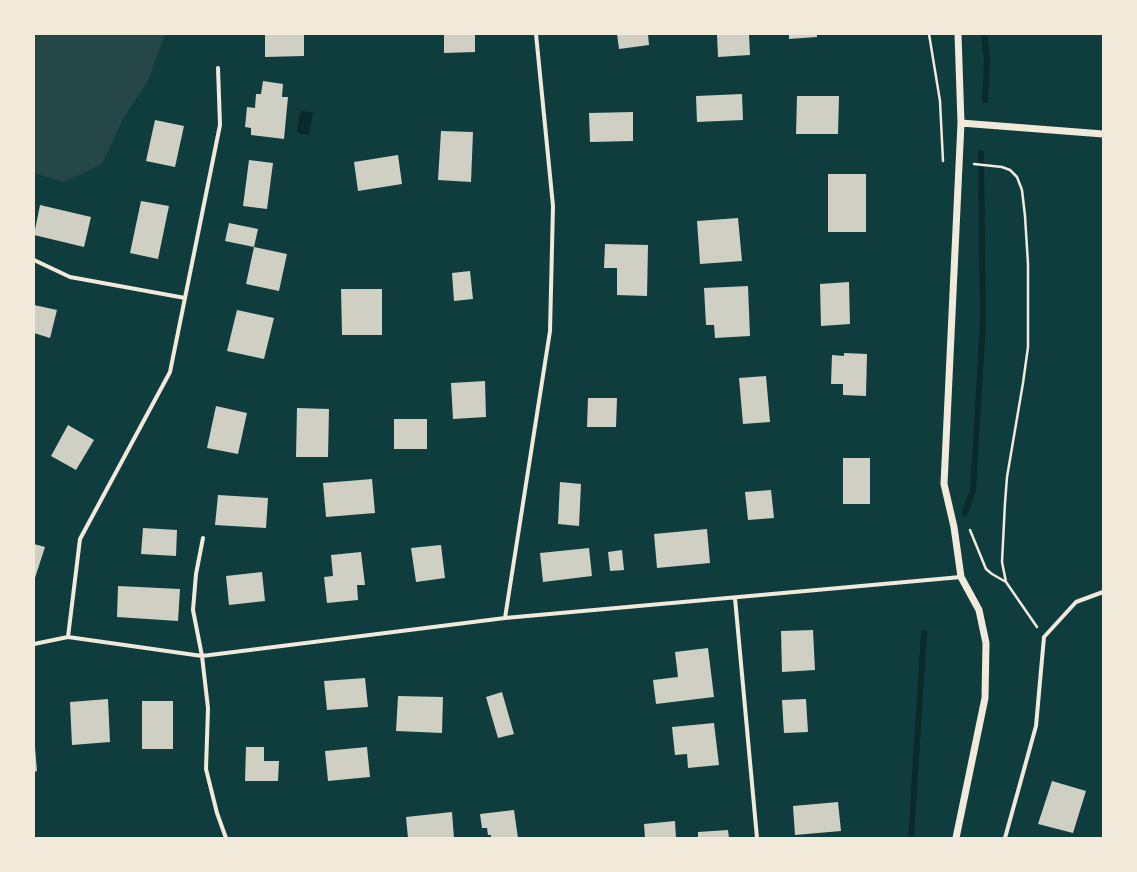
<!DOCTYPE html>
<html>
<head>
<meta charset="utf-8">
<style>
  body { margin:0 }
  #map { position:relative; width:1137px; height:872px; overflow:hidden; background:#0f3d3e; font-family:"Golos Text",sans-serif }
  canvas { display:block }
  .frame { position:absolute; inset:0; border:35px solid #f1e9da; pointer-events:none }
</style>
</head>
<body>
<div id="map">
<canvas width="1137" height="872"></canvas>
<div class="frame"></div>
</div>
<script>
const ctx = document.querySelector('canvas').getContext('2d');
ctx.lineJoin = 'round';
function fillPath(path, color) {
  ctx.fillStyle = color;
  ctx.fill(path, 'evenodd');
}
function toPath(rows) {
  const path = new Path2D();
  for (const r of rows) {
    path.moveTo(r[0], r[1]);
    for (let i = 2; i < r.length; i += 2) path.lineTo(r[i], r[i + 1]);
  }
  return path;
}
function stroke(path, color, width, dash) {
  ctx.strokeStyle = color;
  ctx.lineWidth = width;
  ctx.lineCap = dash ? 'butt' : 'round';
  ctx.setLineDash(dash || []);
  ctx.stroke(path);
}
const green = toPath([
  [34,34,165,34,148,81,123,119,102,164,64,182,34,173]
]);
const water = toPath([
  [300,111,313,112,309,135,297,133]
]);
const stream = toPath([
  [984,34,987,60,985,100],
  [965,513,973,490,983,323,981,153],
  [911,838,924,633]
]);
const building = toPath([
  [265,34,304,34,304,56,265,57],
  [444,34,475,34,475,52,444,53],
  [617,34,648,34,649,45,619,49],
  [717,34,749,34,750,55,718,57],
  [789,34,817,34,817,37,789,39],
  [263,81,283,84,282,97,288,97,284,139,251,135,251,128,245,127,247,107,255,108,256,94,261,94],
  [742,94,743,120,697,122,696,96],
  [797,96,839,96,838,134,796,134],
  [633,112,633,141,590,142,589,113],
  [155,120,184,126,175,167,146,161],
  [441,131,473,132,471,182,438,180],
  [398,155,402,184,358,191,354,162],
  [249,160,273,163,267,209,243,206],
  [828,174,866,174,866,232,828,232],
  [141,201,169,206,158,259,130,253],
  [40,205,91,217,84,247,34,235],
  [738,218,742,261,700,264,697,221],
  [229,223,258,229,254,247,225,241],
  [605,244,648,245,647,296,617,295,617,268,604,268],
  [254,247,287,254,279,291,246,284],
  [470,271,473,299,454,301,452,273],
  [849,282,850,324,821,326,820,284],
  [748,286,750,336,715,338,714,325,706,325,704,288],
  [341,289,382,289,382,335,342,335],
  [34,305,57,310,50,338,34,333],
  [237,310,274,318,264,359,227,351],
  [844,353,867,354,866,396,843,395,843,384,831,384,832,355,844,356],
  [766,376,770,422,743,424,739,378],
  [485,381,486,417,453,419,451,383],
  [588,398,617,398,616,427,587,427],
  [216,406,247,413,238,454,207,448],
  [297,408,329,409,328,457,296,457],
  [394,419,427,419,427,449,394,449],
  [68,425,94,440,76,470,51,456],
  [843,458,870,458,870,504,843,504],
  [372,479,375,513,326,517,323,483],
  [560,482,581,484,579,526,558,524],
  [771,490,774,518,748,520,745,492],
  [218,495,268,498,266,528,215,525],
  [143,528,177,530,176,556,141,554],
  [707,529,710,563,657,568,654,534],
  [34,544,45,547,34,581],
  [441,545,445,578,416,582,411,548],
  [589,548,592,576,543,582,540,553],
  [622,550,624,570,610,571,608,552],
  [361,552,365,585,357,585,358,600,327,603,324,577,333,576,331,555],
  [262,572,265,601,229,605,226,576],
  [118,586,180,589,178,621,117,617],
  [813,630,815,670,782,672,781,631],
  [708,648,714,697,656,704,653,680,678,677,675,652],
  [365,678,368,707,327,710,324,681],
  [502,692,514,734,498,738,486,697],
  [398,696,443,697,442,733,396,731],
  [108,699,110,742,72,745,70,702],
  [806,699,808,732,784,733,782,700],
  [142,701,173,701,173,749,142,749],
  [714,723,719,765,688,768,687,754,675,755,672,727],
  [34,747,35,747,37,771,34,772],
  [246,747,264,747,264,761,279,761,278,781,245,781],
  [367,747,370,777,328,781,325,751],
  [1052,781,1086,791,1073,833,1038,824],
  [838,802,841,831,795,835,793,806],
  [514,810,518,838,491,838,491,835,488,835,487,828,482,828,480,814],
  [452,812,454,838,408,838,406,817],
  [675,821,676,838,645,838,644,824],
  [728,830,729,838,698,838,698,832]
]);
const path = toPath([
  [929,34,940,101,943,161],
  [974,164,1002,167,1010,170,1017,177,1022,190,1025,216,1028,264,1028,347,1023,383,1007,477,1005,503,1002,562,1006,582],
  [970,530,986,569,992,574,1006,582,1037,627]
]);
const minor = toPath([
  [34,260,70,277,185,298],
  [203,538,196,574,193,610,202,656,208,708,206,769,217,813,226,838],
  [735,598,757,838],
  [505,618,550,331,553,206,536,34],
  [68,637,80,539,170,372,220,125,218,68],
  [34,644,68,637,202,656,505,618,961,577],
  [1005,838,1036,726,1044,637,1076,602,1103,592]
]);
const tertiary = toPath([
  [961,123,1103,134],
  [956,838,985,698,986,643,979,610,961,577,954,527,944,484,961,123,958,34]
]);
fillPath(green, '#244646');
fillPath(water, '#0a2a2b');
stroke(stream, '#0a2a2b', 6);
fillPath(building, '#cfcfc3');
stroke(path, '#f1e9da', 2.5);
stroke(minor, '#f1e9da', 4);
stroke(tertiary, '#f1e9da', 7);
</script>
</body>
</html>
